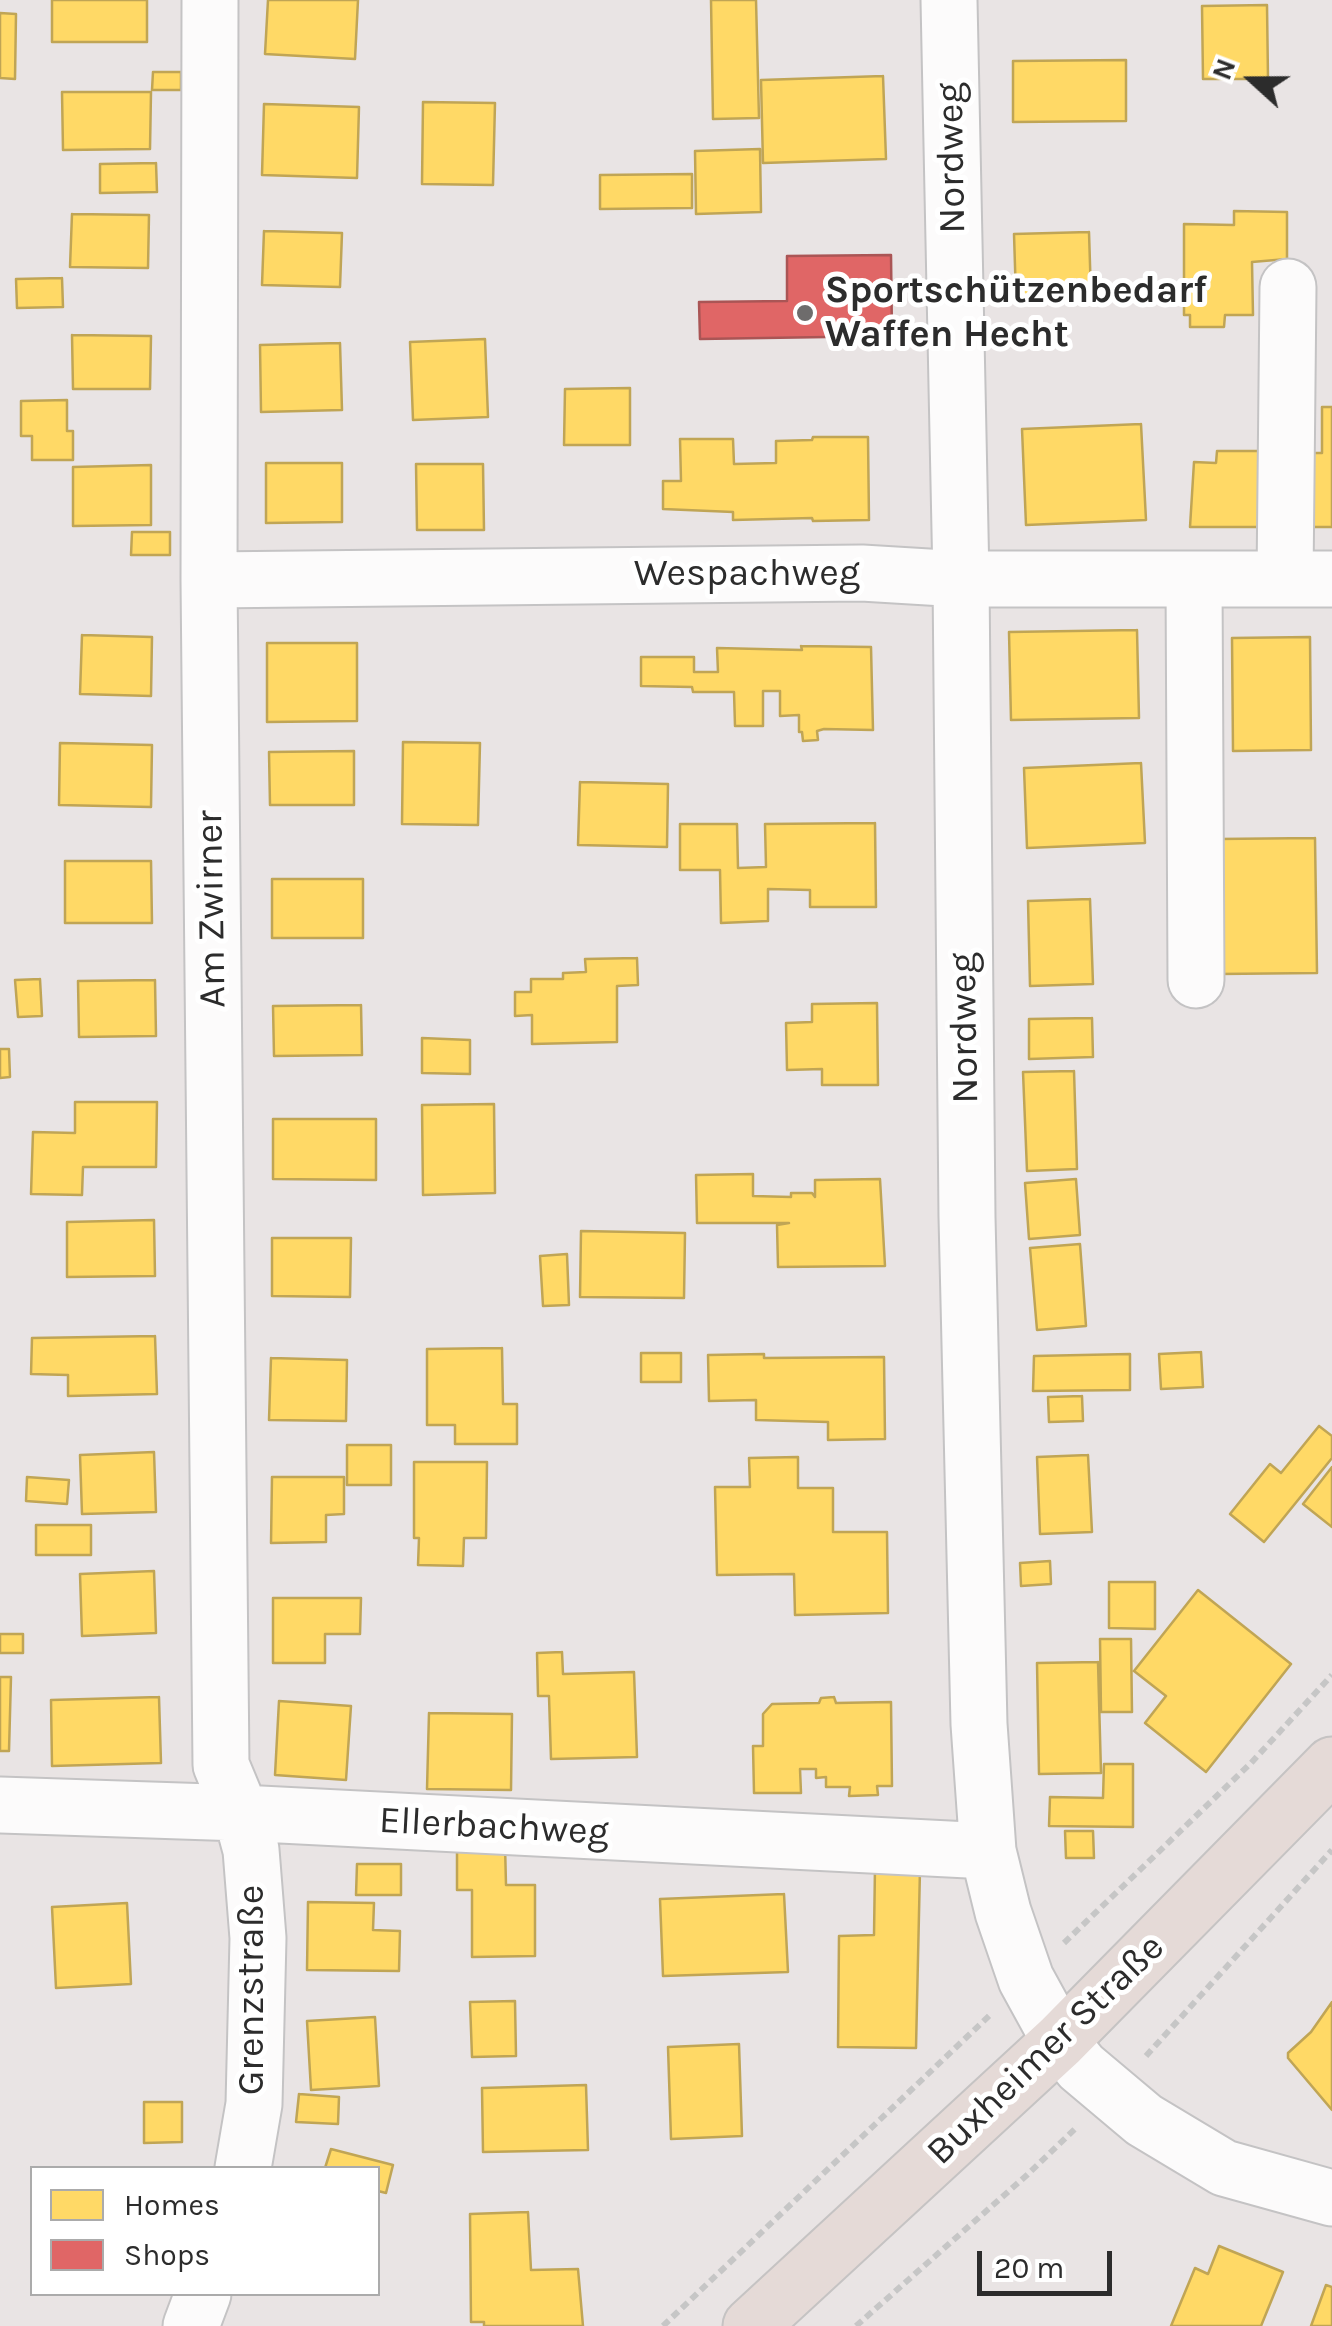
<!DOCTYPE html>
<html>
<head>
<meta charset="utf-8">
<style>
  body { margin:0 }
  #map { position:relative; width:1332px; height:2326px; overflow:hidden; background:#e9e4e4; font-family:Karla,sans-serif }
  canvas { display:block }
  .legend { position:absolute; left:30px; top:2166px; width:350px; height:130px; box-sizing:border-box; background:#fff; border:2px solid #ababab; margin:0; padding:12px 18px; list-style:none; font-size:30px; color:#2c2c2c }
  .legend li { display:flex; align-items:center; gap:20px; height:50px }
  .legend b { width:50px; border:2px solid #ababab }
  .north { position:absolute; left:1202px; top:30px; width:100px; height:100px; -webkit-text-stroke:8px #fff; paint-order:stroke; rotate:291deg; font-size:28px; font-weight:700; line-height:40px; text-align:center; color:#2c2c2c }
  .north::after { content:''; display:block; margin:auto; width:35px; height:45px; background:#2c2c2c; clip-path:polygon(50% 0,100% 100%,50% 72%,0 100%) }
  .scale { position:absolute; left:977px; top:2251px; width:135px; height:45px; box-sizing:border-box; border:5px solid #2c2c2c; border-top:0; padding-left:12px; font-size:30px; line-height:35px; white-space:nowrap; color:#2c2c2c; -webkit-text-stroke:8px #fff; paint-order:stroke }
</style>
</head>
<body>
<div id="map">
<canvas width="1332" height="2326"></canvas>
<ul class="legend">
<li><b style="height:28px;background:#ffd966"></b>Homes</li>
<li><b style="height:28px;background:#e06666"></b>Shops</li>
</ul>
<div class="north">N</div>
<div class="scale">20 m</div>
</div>
<script>
const ctx = document.querySelector('canvas').getContext('2d');
ctx.lineJoin = 'round';
function fillPath(path, color) {
  ctx.fillStyle = color;
  ctx.fill(path, 'evenodd');
}
function toPath(rows) {
  const path = new Path2D();
  for (const r of rows) {
    path.moveTo(r[0], r[1]);
    for (let i = 2; i < r.length; i += 2) path.lineTo(r[i], r[i + 1]);
  }
  return path;
}
function stroke(path, color, width, dash) {
  ctx.strokeStyle = color;
  ctx.lineWidth = width;
  ctx.lineCap = dash ? 'butt' : 'round';
  ctx.setLineDash(dash || []);
  ctx.stroke(path);
}
function drawText(font, color, halo, rows, align = 'center') {
  ctx.font = font + ' Karla,sans-serif';
  ctx.lineWidth = 10;
  ctx.setLineDash([]);
  ctx.textBaseline = 'middle';
  ctx.strokeStyle = halo;
  ctx.fillStyle = color;
  for (const [text, x, y, turn = 0] of rows) {
    ctx.save();
    ctx.translate(x, y);
    ctx.rotate((+turn || 0) * Math.PI / 180);
    ctx.textAlign = isNaN(turn) ? turn : align;
    if (halo) ctx.strokeText(text, 0, 0);
    ctx.fillText(text, 0, 0);
    ctx.restore();
  }
}
const homes = toPath([
  [52,0,147,0,147,42,52,42,52,0],
  [268,0,358,0,355,59,265,54,268,0],
  [711,0,756,0,759,118,713,119,711,0],
  [1267,5,1268,79,1203,79,1202,6,1267,5],
  [0,13,16,14,15,79,0,78,0,13],
  [1126,60,1126,121,1013,122,1013,61,1126,60],
  [153,72,181,72,181,90,152,90,153,72],
  [883,76,886,159,763,163,761,80,883,76],
  [62,92,151,92,150,149,63,150,62,92],
  [423,102,495,103,493,185,422,184,423,102],
  [264,104,359,107,357,178,262,175,264,104],
  [760,149,761,212,696,214,695,151,760,149],
  [156,163,157,192,100,193,100,164,156,163],
  [692,174,692,208,600,209,600,175,692,174],
  [1234,211,1287,212,1287,259,1252,262,1253,315,1225,315,1224,327,1190,327,1190,315,1184,315,1184,224,1234,225,1234,211],
  [72,214,149,215,148,268,70,267,72,214],
  [264,231,342,233,340,287,262,285,264,231],
  [1089,232,1091,296,1016,298,1014,234,1089,232],
  [62,278,63,307,17,308,16,279,62,278],
  [72,335,151,336,150,389,73,389,72,335],
  [485,339,488,417,413,420,410,342,485,339],
  [340,343,342,410,261,412,260,345,340,343],
  [630,388,630,445,564,445,565,389,630,388],
  [67,400,67,431,73,431,73,460,32,460,32,436,21,436,21,401,67,400],
  [1322,407,1332,407,1332,527,1302,527,1302,453,1322,453,1322,407],
  [1141,424,1146,520,1026,525,1022,429,1141,424],
  [813,437,868,437,869,520,813,521,812,518,733,520,733,512,663,509,663,481,681,481,680,439,733,439,734,464,776,463,776,441,812,440,813,437],
  [1217,451,1276,451,1267,527,1190,527,1194,462,1216,463,1217,451],
  [266,463,342,463,342,522,266,523,266,463],
  [416,464,483,464,484,530,417,530,416,464],
  [151,465,151,525,73,526,73,467,151,465],
  [132,532,170,532,170,555,131,555,132,532],
  [1137,630,1139,718,1011,720,1009,632,1137,630],
  [82,635,152,637,151,696,80,694,82,635],
  [1310,637,1311,750,1233,751,1232,638,1310,637],
  [267,643,357,643,357,721,267,722,267,643],
  [801,646,871,647,873,730,824,729,817,731,818,740,803,741,802,732,799,732,799,715,780,716,780,691,763,691,763,726,735,726,734,692,693,692,692,687,641,686,641,657,694,657,694,672,718,672,717,648,802,650,801,646],
  [403,742,480,743,478,825,402,824,403,742],
  [60,743,152,745,151,807,59,805,60,743],
  [354,751,354,805,270,805,269,752,354,751],
  [1141,763,1145,843,1027,848,1024,768,1141,763],
  [580,782,668,784,667,847,578,845,580,782],
  [875,823,876,907,810,907,810,890,768,889,768,921,721,923,720,870,680,870,680,824,737,824,738,868,766,867,765,824,875,823],
  [1315,838,1317,973,1219,974,1218,839,1315,838],
  [65,861,151,861,152,923,65,923,65,861],
  [272,879,363,879,363,938,272,938,272,879],
  [1090,899,1093,984,1030,986,1028,901,1090,899],
  [637,958,638,985,617,986,617,1042,532,1044,532,1015,515,1016,515,992,531,992,531,979,563,979,563,973,586,972,585,959,637,958],
  [40,979,42,1016,18,1017,15,980,40,979],
  [155,980,156,1036,79,1037,78,981,155,980],
  [877,1003,878,1085,822,1085,822,1069,787,1070,786,1023,812,1022,812,1004,877,1003],
  [361,1005,362,1055,274,1056,273,1006,361,1005],
  [1092,1018,1093,1057,1029,1059,1029,1019,1092,1018],
  [422,1038,470,1040,470,1074,422,1073,422,1038],
  [0,1049,9,1049,10,1077,0,1078,0,1049],
  [1074,1071,1077,1169,1027,1171,1023,1072,1074,1071],
  [75,1102,157,1102,156,1167,83,1167,82,1195,31,1194,33,1132,75,1133,75,1102],
  [494,1104,495,1193,423,1195,422,1105,494,1104],
  [273,1119,376,1119,376,1180,273,1179,273,1119],
  [753,1174,753,1196,791,1197,791,1193,812,1193,815,1197,815,1180,880,1179,885,1266,778,1267,777,1225,789,1223,697,1223,696,1175,753,1174],
  [1076,1179,1080,1235,1029,1239,1025,1183,1076,1179],
  [154,1220,155,1276,67,1277,67,1222,154,1220],
  [581,1231,685,1233,684,1298,580,1297,581,1231],
  [272,1238,351,1238,350,1297,272,1296,272,1238],
  [1080,1244,1086,1326,1037,1330,1030,1248,1080,1244],
  [567,1254,569,1305,543,1306,540,1256,567,1254],
  [155,1336,157,1394,68,1396,68,1375,31,1374,32,1338,155,1336],
  [502,1348,503,1404,517,1404,517,1444,455,1444,455,1425,427,1425,427,1349,502,1348],
  [1201,1352,1203,1387,1161,1389,1159,1354,1201,1352],
  [641,1353,681,1353,681,1382,641,1382,641,1353],
  [764,1354,764,1358,884,1357,885,1439,828,1440,828,1422,756,1420,756,1400,709,1401,708,1355,764,1354],
  [1130,1354,1130,1390,1033,1391,1034,1356,1130,1354],
  [271,1358,347,1360,346,1421,269,1420,271,1358],
  [1082,1396,1083,1421,1049,1422,1048,1397,1082,1396],
  [1319,1426,1332,1436,1332,1458,1264,1542,1230,1514,1270,1464,1281,1473,1319,1426],
  [347,1445,391,1445,391,1485,347,1485,347,1445],
  [154,1452,156,1512,82,1514,80,1455,154,1452],
  [1088,1455,1092,1532,1040,1534,1037,1457,1088,1455],
  [798,1457,798,1488,833,1488,833,1532,887,1532,888,1613,795,1615,794,1574,717,1575,715,1487,750,1487,749,1458,798,1457],
  [414,1462,487,1462,486,1538,464,1538,463,1566,418,1565,419,1538,414,1538,414,1462],
  [1332,1467,1332,1527,1303,1504,1332,1467],
  [27,1477,69,1480,67,1504,26,1501,27,1477],
  [272,1477,344,1477,344,1514,326,1515,326,1542,271,1543,272,1477],
  [36,1525,91,1525,91,1555,36,1555,36,1525],
  [1050,1561,1051,1584,1021,1586,1020,1563,1050,1561],
  [154,1571,156,1633,82,1636,80,1574,154,1571],
  [1109,1582,1155,1582,1155,1629,1109,1628,1109,1582],
  [1198,1590,1291,1664,1206,1772,1145,1723,1166,1696,1134,1671,1198,1590],
  [273,1598,361,1598,360,1634,325,1634,325,1663,273,1663,273,1598],
  [0,1634,23,1634,23,1653,0,1653,0,1634],
  [1100,1639,1131,1639,1132,1712,1101,1712,1100,1639],
  [562,1652,563,1674,634,1672,637,1757,551,1759,549,1696,538,1696,537,1653,562,1652],
  [1098,1662,1101,1773,1039,1774,1037,1663,1098,1662],
  [0,1677,11,1677,9,1751,0,1751,0,1677],
  [159,1697,161,1763,52,1766,51,1700,159,1697],
  [834,1697,836,1703,891,1702,892,1786,877,1786,878,1795,849,1796,850,1787,826,1787,826,1777,816,1778,816,1769,800,1769,801,1793,754,1793,753,1746,763,1746,763,1714,772,1704,819,1703,821,1698,834,1697],
  [279,1701,351,1706,346,1780,275,1775,279,1701],
  [429,1713,512,1714,511,1790,427,1789,429,1713],
  [1104,1764,1133,1764,1133,1827,1049,1826,1050,1797,1103,1798,1104,1764],
  [1065,1831,1093,1831,1094,1858,1066,1858,1065,1831],
  [505,1845,506,1885,535,1885,535,1956,472,1957,472,1890,457,1890,457,1846,505,1845],
  [357,1864,401,1864,401,1895,356,1895,357,1864],
  [875,1867,920,1869,916,2048,838,2047,839,1936,874,1935,875,1867],
  [784,1894,788,1972,663,1976,660,1899,784,1894],
  [308,1902,374,1903,373,1930,400,1931,399,1971,307,1970,308,1902],
  [127,1903,131,1984,56,1988,52,1907,127,1903],
  [515,2001,516,2056,472,2057,470,2002,515,2001],
  [1332,2002,1332,2110,1288,2058,1288,2053,1311,2032,1332,2002],
  [375,2017,379,2086,311,2090,307,2021,375,2017],
  [739,2044,742,2136,671,2139,668,2047,739,2044],
  [586,2085,588,2150,483,2152,482,2088,586,2085],
  [299,2094,339,2097,338,2124,296,2122,299,2094],
  [144,2102,182,2102,182,2142,144,2143,144,2102],
  [331,2149,393,2165,386,2193,378,2191,378,2168,325,2168,331,2149],
  [528,2212,531,2270,578,2269,583,2326,484,2326,484,2322,471,2322,470,2214,528,2212],
  [1219,2246,1283,2272,1261,2326,1171,2326,1195,2268,1208,2274,1219,2246],
  [1326,2285,1332,2287,1332,2326,1311,2326,1326,2285]
]);
const shops = toPath([
  [891,255,892,336,700,339,699,302,787,301,787,256,891,255]
]);
const path = toPath([
  [1064,1943,1251,1763,1332,1675],
  [1146,2056,1332,1850],
  [663,2326,991,2014],
  [856,2326,1027,2175,1078,2126]
]);
const minor = toPath([
  [210,0,209,580,221,1765,241,1813,251,1850,258,1938,254,2104,243,2168],
  [949,0,961,579,967,1217,979,1724,988,1851,1003,1912,1026,1979,1060,2041,1081,2067,1144,2120,1224,2168,1332,2198],
  [1194,579,1196,980],
  [1285,579,1288,287],
  [209,580,862,573,961,579,1332,579],
  [0,1805,241,1813,988,1851],
  [191,2326,203,2294]
]);
const major = toPath([
  [751,2326,1060,2041,1332,1765]
]);
const markers = [
  [805,313,10,"#6e6c6c"]
];
const streetNames = [
  ["Nordweg",952,158,-91],
  ["Wespachweg",747,574],
  ["Am Zwirner",212,909,-91],
  ["Nordweg",965,1028,-91],
  ["Ellerbachweg",494,1827,3],
  ["Grenzstraße",252,1990,-90],
  ["Buxheimer Straße",1046,2050,-44]
];
const poiNames = [
  ["Sportschützenbedarf",825,291],
  ["Waffen Hecht",825,335]
];
fillPath(homes, '#ffd966');
stroke(homes, '#c0a555', 2.5);
fillPath(shops, '#e06666');
stroke(shops, '#a55', 2.5);
stroke(minor, '#c4c3c4', 59);
stroke(major, '#c5c3c3', 59);
stroke(path, '#c6c6c6', 6, [8, 5]);
stroke(minor, '#fcfbfb', 55);
stroke(major, '#e5dad7', 55);
for (const [x, y, r, color] of markers) {
  const dot = new Path2D();
  dot.arc(x, y, r, 0, 2 * Math.PI);
  ctx.fillStyle = color;
  ctx.fill(dot);
  stroke(dot, '#fff', 4);
}
drawText('38px', '#2c2c2c', '#fff', streetNames);
drawText('bold 38px', '#2c2c2c', '#fff', poiNames, 'left');
</script>
</body>
</html>
